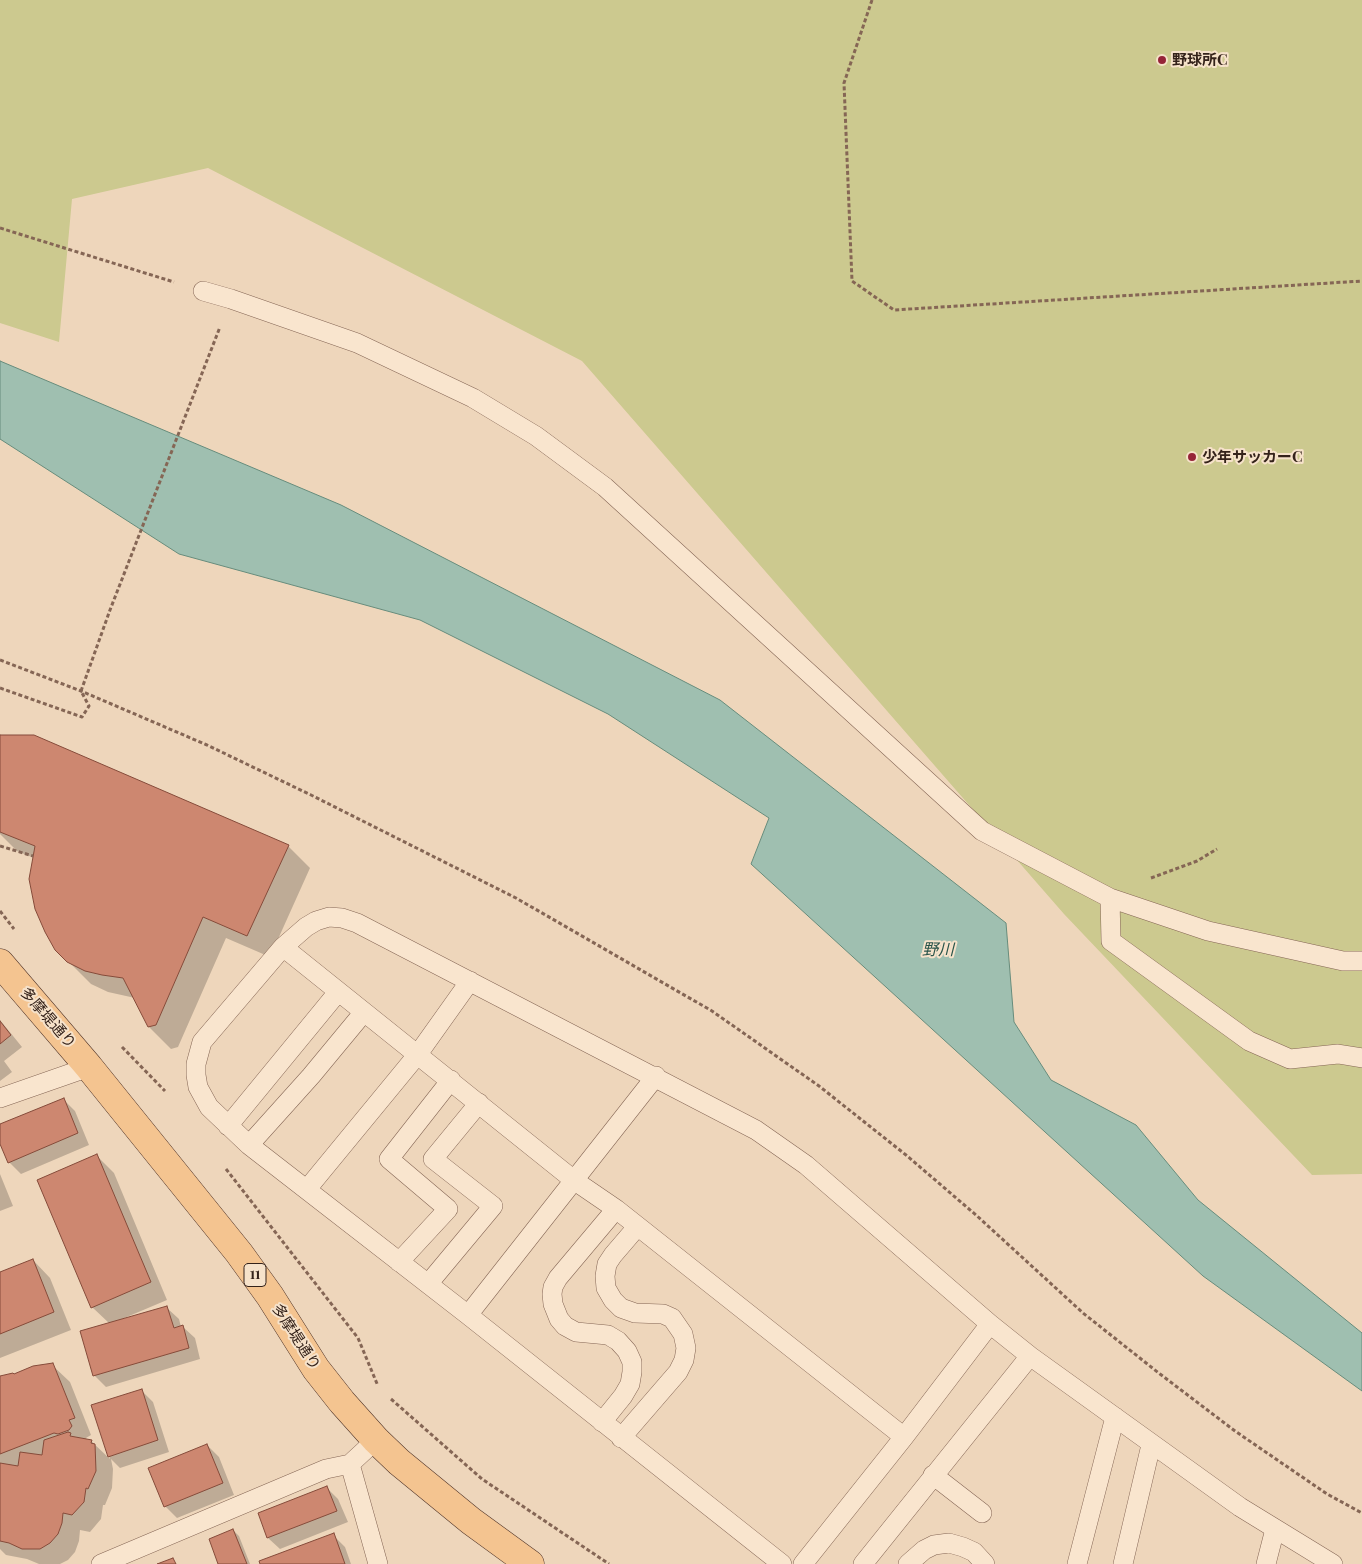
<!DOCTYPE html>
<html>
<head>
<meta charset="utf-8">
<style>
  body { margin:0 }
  canvas { display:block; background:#eed6bb }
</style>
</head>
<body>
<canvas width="1362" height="1564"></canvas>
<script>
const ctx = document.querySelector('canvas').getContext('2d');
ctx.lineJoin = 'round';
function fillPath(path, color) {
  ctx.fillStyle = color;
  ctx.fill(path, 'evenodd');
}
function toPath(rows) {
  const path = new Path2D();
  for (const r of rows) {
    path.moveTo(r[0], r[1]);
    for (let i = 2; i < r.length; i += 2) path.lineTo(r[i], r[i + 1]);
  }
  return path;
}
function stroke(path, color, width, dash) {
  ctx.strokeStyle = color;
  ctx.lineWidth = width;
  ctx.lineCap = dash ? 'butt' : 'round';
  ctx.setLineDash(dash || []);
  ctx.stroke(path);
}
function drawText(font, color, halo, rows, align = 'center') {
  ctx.font = font + ' "Playfair Display","Noto Sans JP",serif';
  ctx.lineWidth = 4;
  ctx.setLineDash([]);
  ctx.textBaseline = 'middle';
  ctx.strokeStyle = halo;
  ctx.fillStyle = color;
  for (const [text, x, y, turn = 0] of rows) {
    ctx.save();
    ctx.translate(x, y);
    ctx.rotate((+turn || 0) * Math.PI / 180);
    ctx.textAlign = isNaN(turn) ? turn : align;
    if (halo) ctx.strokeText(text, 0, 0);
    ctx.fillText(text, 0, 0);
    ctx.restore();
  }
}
const green = toPath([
  [0,0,1362,0,1362,1174,1312,1175,1064,914,582,361,208,168,72,199,59,342,0,323]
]);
const water = toPath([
  [0,361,341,505,720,700,1006,923,1014,1022,1051,1080,1136,1125,1198,1200,1362,1333,1362,1391,1203,1276,751,864,769,818,608,714,420,620,179,554,0,439,0,361]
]);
const shadow = toPath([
  [0,737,288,846,310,868,270,957,226,938,178,1047,171,1049,149,1027,135,998,108,992,91,984,56,949,34,858,17,851,0,834],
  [0,1020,22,1047,4,1061,12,1072,0,1081],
  [63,1099,75,1111,89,1145,21,1174,9,1162,0,1141,0,1126],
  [97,1156,114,1173,167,1300,122,1319,122,1321,167,1308,179,1319,181,1327,183,1327,195,1338,200,1359,106,1387,94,1375,110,1324,92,1307],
  [0,1174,13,1206,0,1211],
  [33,1260,50,1278,71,1330,0,1358,0,1273],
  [52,1365,70,1382,91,1435,86,1438,87,1440,91,1441,110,1459,92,1406,141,1390,153,1402,169,1452,120,1468,111,1459,113,1469,112,1488,105,1505,103,1505,101,1519,90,1532,80,1530,79,1541,75,1552,68,1560,60,1564,39,1564,27,1559,6,1555,0,1549,0,1378],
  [207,1445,219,1457,234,1495,177,1518,165,1506],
  [327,1488,338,1499,348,1522,280,1549,268,1538,259,1514],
  [233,1530,239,1536,250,1564,220,1564],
  [333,1535,345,1547,351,1564,262,1564]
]);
const building = toPath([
  [0,735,34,735,289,845,247,936,203,917,156,1025,148,1027,123,978,102,975,85,971,67,962,55,950,45,932,35,909,29,879,35,846,0,832,0,735],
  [0,1021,11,1035,0,1044,0,1021],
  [64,1098,78,1133,8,1163,0,1144,0,1124,64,1098],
  [97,1154,151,1282,91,1308,37,1180,97,1154],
  [33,1259,54,1312,0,1334,0,1272,33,1259],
  [167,1306,174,1328,183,1325,189,1348,93,1376,80,1331,167,1306],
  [53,1363,75,1418,69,1420,72,1426,69,1430,58,1434,54,1433,0,1454,0,1376,13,1373,14,1374,33,1366,53,1363],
  [142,1389,158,1440,108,1457,91,1405,142,1389],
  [68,1432,71,1433,70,1436,92,1440,91,1443,95,1444,96,1471,88,1489,86,1488,84,1502,72,1515,63,1513,62,1523,58,1534,50,1543,40,1549,22,1549,9,1543,0,1541,0,1463,18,1466,20,1452,42,1455,44,1440,68,1432],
  [207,1444,223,1483,164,1507,148,1468,207,1444],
  [327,1486,337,1511,267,1538,258,1513,327,1486],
  [233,1529,247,1564,218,1564,209,1539,233,1529],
  [334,1533,345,1564,260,1564,259,1561,334,1533],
  [173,1558,176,1564,157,1564,173,1558]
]);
const path = toPath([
  [872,0,844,83,852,281,894,310,1362,281],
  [0,228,174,282],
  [0,660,81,691,207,745,311,795,516,898,712,1011,819,1086,906,1155,976,1215,1083,1313,1160,1374,1235,1431,1327,1494,1362,1513],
  [0,688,82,717,89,706,81,691,110,610,220,327],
  [0,846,33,856],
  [1151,878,1197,861,1217,849],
  [0,911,14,929],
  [122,1047,165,1091],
  [226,1169,358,1338,378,1386],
  [391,1399,482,1479,609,1564]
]);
const lane = toPath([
  [203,291,231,299,357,343,473,398,536,436,605,487,982,831,1110,898,1208,931,1343,961,1362,961],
  [1110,898,1111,941,1249,1041,1290,1059,1338,1054,1362,1058],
  [283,947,575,1181,616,1209,904,1437],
  [0,1098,89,1067],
  [228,1126,338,992],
  [249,1145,311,1076,364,1012],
  [307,1189,418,1054,470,981],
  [399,1262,448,1209,389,1159,451,1080],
  [428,1284,493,1206,433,1159,479,1103],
  [468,1315,656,1076],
  [602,1422,623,1396,630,1384,632,1372,632,1362,627,1351,618,1341,608,1335,576,1332,565,1326,559,1319,553,1304,552,1294,553,1287,558,1278,616,1209],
  [621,1438,678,1372,684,1360,686,1348,683,1334,672,1318,663,1314,635,1313,621,1308,613,1300,606,1288,605,1276,607,1264,613,1255,637,1227],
  [376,1440,350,1464,378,1564],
  [933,1475,982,1513],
  [101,1564,326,1469,350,1464],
  [782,1564,468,1315,249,1145,209,1107,198,1087,196,1075,196,1064,202,1042,283,947,306,927,316,921,329,917,342,918,357,923,756,1130,806,1165,990,1324,1030,1356,1240,1507,1333,1564],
  [803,1564,904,1437,990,1324],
  [863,1564,1030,1356],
  [908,1564,924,1550,934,1545,949,1543,963,1547,974,1552,985,1564],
  [1077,1564,1115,1417],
  [1123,1564,1151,1445],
  [1266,1564,1275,1529]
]);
const primary = toPath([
  [0,963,89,1067,239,1253,270,1296,316,1369,342,1402,376,1440,399,1462,471,1521,530,1564]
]);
const markers = [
  [1162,60,5,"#952438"],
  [1192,457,5,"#952438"]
];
const shields = [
  [255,1275,22]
];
const shieldNames = [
  ["11",255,1275]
];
const poiNames = [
  ["野球所C",1172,60],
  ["少年サッカーC",1202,457]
];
const streetNames = [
  ["多摩堤通り",48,1018,49],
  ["多摩堤通り",296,1337,57]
];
const waterNames = [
  ["野川",938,950]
];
fillPath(green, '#ccc98f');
fillPath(water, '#9fbfb0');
stroke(water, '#678c7c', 1);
fillPath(shadow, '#0003');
fillPath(building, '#cd8770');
stroke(building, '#854b3a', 1);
stroke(lane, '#856655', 20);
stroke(primary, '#52362a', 29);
stroke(path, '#856655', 3, [4, 2.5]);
stroke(lane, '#f9e5ce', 19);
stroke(primary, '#f4c490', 28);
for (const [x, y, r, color] of markers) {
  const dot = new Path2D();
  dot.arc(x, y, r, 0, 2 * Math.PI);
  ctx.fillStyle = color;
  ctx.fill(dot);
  stroke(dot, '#f6e2ca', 2);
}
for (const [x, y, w] of shields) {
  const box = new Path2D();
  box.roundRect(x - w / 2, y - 11.5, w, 23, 4);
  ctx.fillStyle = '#f6e2ca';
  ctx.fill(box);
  stroke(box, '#34221a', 1);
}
drawText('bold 14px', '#34221a', null, shieldNames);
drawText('bold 15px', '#34221a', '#f6e2ca', poiNames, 'left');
drawText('15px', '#34221a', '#f6e2ca', streetNames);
drawText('italic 16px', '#29544a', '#f6e2ca', waterNames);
</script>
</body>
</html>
